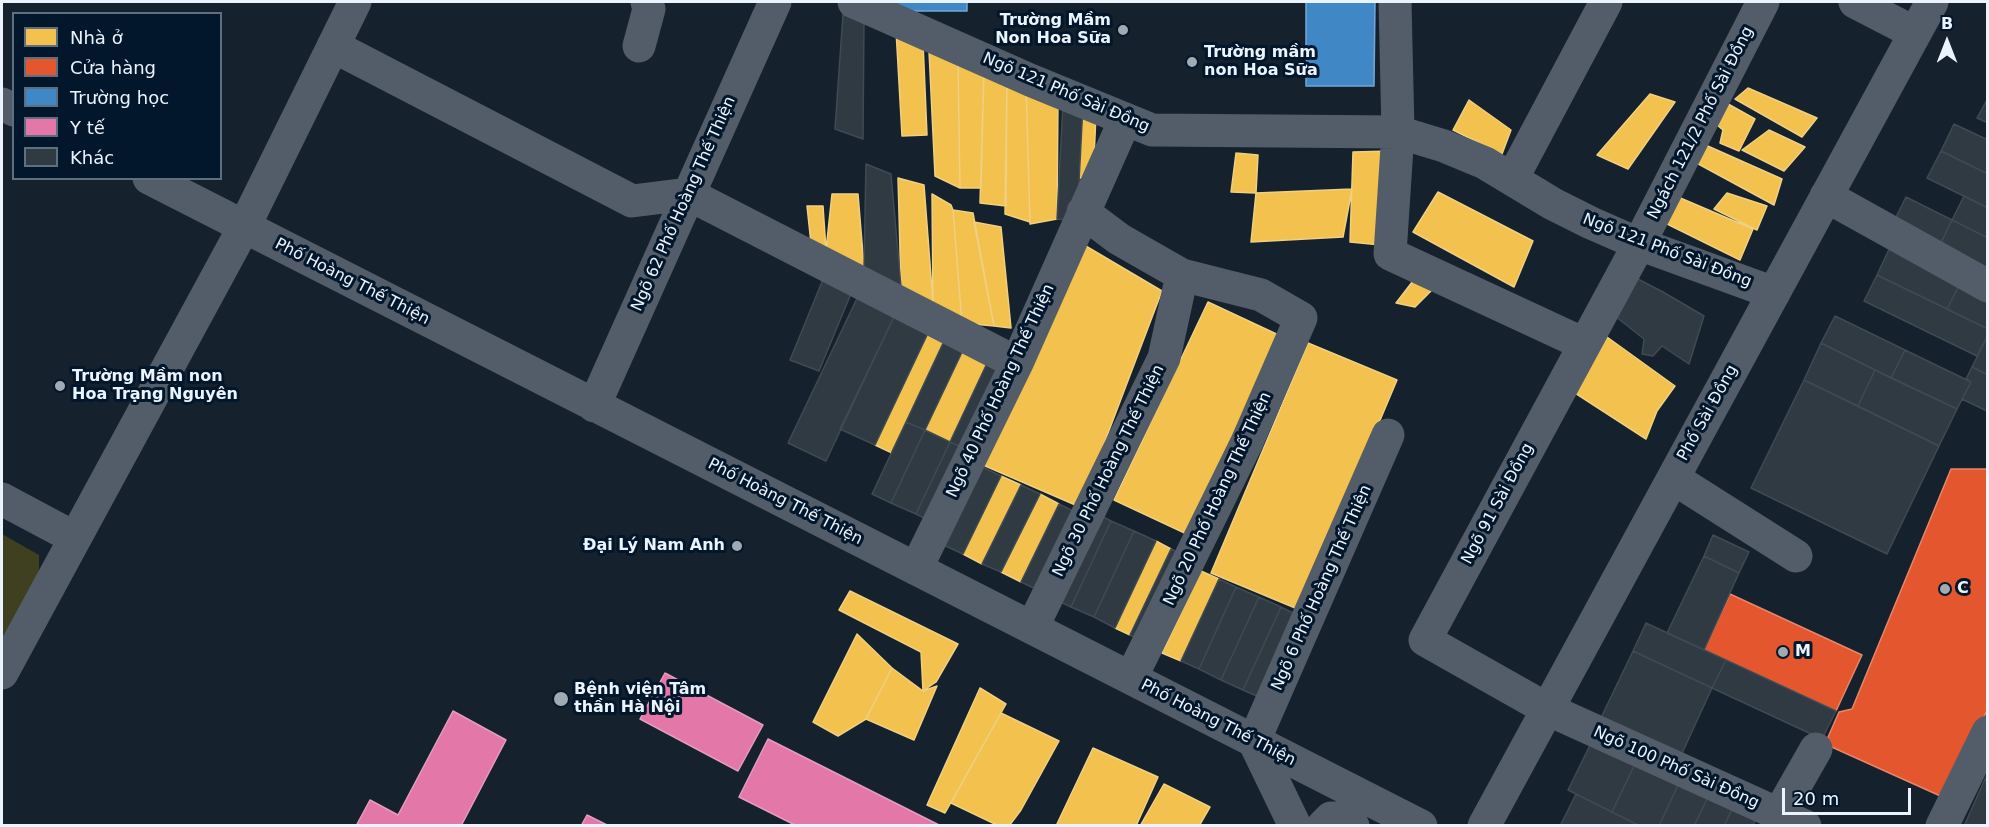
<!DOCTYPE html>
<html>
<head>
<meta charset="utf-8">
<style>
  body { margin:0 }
  #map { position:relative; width:1989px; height:827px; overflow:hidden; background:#15212c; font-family:"DejaVu Sans",sans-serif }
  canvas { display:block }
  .frame { position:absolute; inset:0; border:3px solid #ebf3fc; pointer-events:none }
  .legend { position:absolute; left:12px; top:12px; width:210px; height:168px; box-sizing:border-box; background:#03172c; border:2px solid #606f7f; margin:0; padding:8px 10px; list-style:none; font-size:18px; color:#ebf3fc }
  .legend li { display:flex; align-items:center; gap:12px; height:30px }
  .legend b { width:30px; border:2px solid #606f7f }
  .north { position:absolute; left:1917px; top:12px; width:60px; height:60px; -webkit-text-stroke:4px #03172c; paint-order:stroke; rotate:0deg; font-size:16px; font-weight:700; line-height:24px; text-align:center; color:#ebf3fc }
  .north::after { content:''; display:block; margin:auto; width:21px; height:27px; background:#ebf3fc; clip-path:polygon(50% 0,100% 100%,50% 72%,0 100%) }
  .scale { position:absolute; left:1782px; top:788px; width:129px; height:27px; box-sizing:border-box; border:3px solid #ebf3fc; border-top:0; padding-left:8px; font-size:18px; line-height:21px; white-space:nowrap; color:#ebf3fc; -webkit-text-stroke:4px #03172c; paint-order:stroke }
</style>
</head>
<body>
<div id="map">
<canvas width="1989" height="827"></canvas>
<div class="frame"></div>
<ul class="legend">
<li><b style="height:16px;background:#f2c14e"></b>Nhà ở</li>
<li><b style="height:16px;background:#e4572e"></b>Cửa hàng</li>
<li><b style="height:16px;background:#3f88c5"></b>Trường học</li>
<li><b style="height:16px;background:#e377a8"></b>Y tế</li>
<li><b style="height:16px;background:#303a43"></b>Khác</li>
</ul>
<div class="north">B</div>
<div class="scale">20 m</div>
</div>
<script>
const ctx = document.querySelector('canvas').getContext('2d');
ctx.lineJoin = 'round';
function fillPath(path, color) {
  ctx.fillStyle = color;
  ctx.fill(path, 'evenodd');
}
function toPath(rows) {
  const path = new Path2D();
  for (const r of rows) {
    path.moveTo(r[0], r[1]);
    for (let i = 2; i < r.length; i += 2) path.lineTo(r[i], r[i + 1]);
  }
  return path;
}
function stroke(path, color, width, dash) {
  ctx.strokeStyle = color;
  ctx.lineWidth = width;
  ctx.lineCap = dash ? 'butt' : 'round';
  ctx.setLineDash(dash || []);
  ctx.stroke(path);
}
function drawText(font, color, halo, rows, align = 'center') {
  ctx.font = font + ' "DejaVu Sans",sans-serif';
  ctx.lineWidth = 6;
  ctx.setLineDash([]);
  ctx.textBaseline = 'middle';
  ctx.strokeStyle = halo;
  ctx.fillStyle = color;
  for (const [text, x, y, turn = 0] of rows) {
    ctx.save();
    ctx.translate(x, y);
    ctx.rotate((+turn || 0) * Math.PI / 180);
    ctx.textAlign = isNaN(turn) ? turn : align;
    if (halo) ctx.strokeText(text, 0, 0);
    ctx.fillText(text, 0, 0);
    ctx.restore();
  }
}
const green = toPath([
  [2,534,39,555,39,584,2,648]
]);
const homes = toPath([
  [896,30,923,42,927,135,902,136,896,30],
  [929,51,958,61,960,188,935,176,929,51],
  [958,61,984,70,981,188,960,188,958,61],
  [984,70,1007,77,1006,206,980,203,984,70],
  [1007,77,1026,85,1030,222,1005,214,1007,77],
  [1026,85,1058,99,1057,219,1030,224,1026,85],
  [1748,88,1817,118,1802,137,1735,99,1748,88],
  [1650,94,1675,102,1628,169,1597,155,1650,94],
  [1469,100,1511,130,1502,154,1453,130,1469,100],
  [1721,100,1755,119,1739,151,1720,143,1723,130,1711,120,1721,100],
  [1082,115,1096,115,1093,179,1079,178,1082,115],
  [1769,130,1805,147,1784,171,1742,150,1769,130],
  [1701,143,1782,179,1774,205,1691,160,1701,143],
  [1391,151,1381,245,1350,242,1353,152,1391,151],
  [1236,153,1258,155,1256,193,1231,192,1236,153],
  [898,178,924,185,933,303,901,287,898,178],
  [1352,189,1343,237,1251,242,1256,193,1352,189],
  [1438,192,1533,241,1514,287,1413,232,1438,192],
  [1727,193,1767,206,1757,230,1714,209,1727,193],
  [832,194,858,194,864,267,826,250,832,194],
  [932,194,951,205,953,210,962,323,933,303,932,194],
  [1671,194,1753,229,1740,260,1655,218,1671,194],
  [807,206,823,206,826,250,812,253,807,206],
  [953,210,973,213,994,326,962,323,953,210],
  [974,222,1001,227,1011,328,994,326,974,222],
  [1079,242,1162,291,1080,507,976,462,1079,242],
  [1416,277,1435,287,1415,307,1396,303,1416,277],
  [1208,302,1285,338,1191,536,1114,500,1208,302],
  [929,331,945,339,892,453,875,445,929,331],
  [1607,337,1675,386,1657,411,1646,439,1575,393,1607,337],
  [1308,343,1397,380,1300,610,1211,573,1308,343],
  [964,348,989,359,950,442,925,430,964,348],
  [1001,476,1021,485,982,564,963,554,1001,476],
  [1040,494,1059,504,1021,582,1001,572,1040,494],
  [1156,541,1171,549,1130,635,1115,628,1156,541],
  [1201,571,1219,579,1181,661,1162,653,1201,571],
  [850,591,958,644,936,682,923,691,921,652,839,610,850,591],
  [857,634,892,668,866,719,838,736,813,722,857,634],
  [892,668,923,691,937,686,914,740,866,719,892,668],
  [980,688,1006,704,945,813,927,805,980,688],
  [1001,713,1059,741,1021,810,1009,826,999,826,951,803,1001,713],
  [1093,748,1158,777,1136,826,1056,826,1093,748],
  [1164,784,1210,807,1199,826,1140,826,1164,784]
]);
const shops = toPath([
  [1951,469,1988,469,1988,708,1947,799,1825,744,1839,712,1852,709,1951,469],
  [1730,594,1862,655,1836,711,1704,650,1730,594]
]);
const schools = toPath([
  [891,2,967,2,967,11,891,11,891,2],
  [1306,2,1375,2,1374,86,1306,86,1306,2]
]);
const health = toPath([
  [665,673,763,725,738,771,640,719,665,673],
  [453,711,506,740,461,826,356,826,370,800,398,815,453,711],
  [768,739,941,826,797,826,739,797,768,739],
  [587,815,609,826,581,826,587,815]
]);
const building = toPath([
  [843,14,864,21,863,139,835,129,843,14],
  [1988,98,1988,123,1977,118,1988,98],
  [1063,103,1083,104,1077,221,1057,219,1063,103],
  [1954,124,1988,140,1988,174,1941,151,1954,124],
  [1941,151,1988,174,1988,208,1927,178,1941,151],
  [866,164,891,174,901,287,864,267,866,164],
  [1964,196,1988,208,1988,238,1952,220,1964,196],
  [1906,197,1952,220,1938,249,1891,227,1906,197],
  [1952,220,1988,238,1988,269,1938,249,1952,220],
  [1891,245,1962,280,1947,309,1877,275,1891,245],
  [826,272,855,284,819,371,790,360,826,272],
  [1877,275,1988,329,1988,335,1977,356,1864,301,1877,275],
  [1634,277,1663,292,1704,316,1689,364,1662,346,1653,356,1642,354,1644,339,1615,316,1634,277],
  [1962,280,1988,292,1988,329,1947,309,1962,280],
  [861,290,898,308,826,461,788,443,861,290],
  [895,315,929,331,875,445,840,429,895,315],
  [1835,316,1905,350,1891,378,1821,343,1835,316],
  [1988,335,1988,375,1972,367,1988,335],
  [945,339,964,348,925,430,906,422,945,339],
  [1821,343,1875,370,1858,406,1804,380,1821,343],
  [1905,350,1971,382,1957,409,1891,378,1905,350],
  [989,359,1007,368,968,450,950,442,989,359],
  [1972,367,1988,375,1987,411,1962,399,1971,382,1966,379,1972,367],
  [1875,370,1957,409,1939,446,1858,406,1875,370],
  [1804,380,1939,446,1887,554,1751,488,1804,380],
  [906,422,925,430,891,503,872,494,906,422],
  [925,430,950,442,916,514,891,503,925,430],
  [950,442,968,450,934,523,916,514,950,442],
  [978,465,1001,476,963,554,939,543,978,465],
  [1021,485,1040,494,1001,572,982,564,1021,485],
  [1059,504,1077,513,1040,591,1021,582,1059,504],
  [1092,511,1111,521,1071,607,1050,597,1092,511],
  [1111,521,1134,531,1094,617,1071,607,1111,521],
  [1134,531,1156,541,1115,628,1094,617,1134,531],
  [1713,535,1749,552,1739,573,1704,556,1713,535],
  [1171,549,1186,556,1145,642,1130,635,1171,549],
  [1704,556,1739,573,1704,650,1667,633,1704,556],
  [1219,579,1236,587,1199,669,1181,661,1219,579],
  [1236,587,1259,597,1221,680,1199,669,1236,587],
  [1259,597,1281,607,1243,690,1221,680,1259,597],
  [1281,607,1297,615,1259,697,1243,690,1281,607],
  [1646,623,1726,660,1712,688,1633,651,1646,623],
  [1633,651,1712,688,1678,762,1598,724,1633,651],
  [1726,660,1836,711,1822,739,1712,688,1726,660],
  [1592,741,1636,762,1612,812,1568,790,1592,741],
  [1636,762,1679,783,1659,826,1640,826,1612,812,1636,762],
  [1986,777,1988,826,1964,826,1986,777],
  [1679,783,1708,797,1694,826,1659,826,1679,783],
  [1576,794,1640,826,1560,826,1576,794],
  [1708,797,1732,809,1724,826,1694,826,1708,797],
  [1732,809,1755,820,1753,826,1724,826,1732,809]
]);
const minor = toPath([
  [854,2,1030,80,1152,130,1398,132,1444,146,1485,163,1553,204,1591,223,1639,244,1774,293],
  [1395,2,1398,132,1390,254,1584,344],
  [1763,2,1639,244,1425,640,1547,709,1805,826],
  [1855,2,1915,33],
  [333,46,632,201,688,194,1017,363],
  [639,46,649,9,647,2],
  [2,104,14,110],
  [149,178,1421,826],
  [1512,179,1606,2],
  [1826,196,1988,286],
  [1083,212,1119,239,1182,275,1261,295,1301,318,1247,442,1131,678],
  [594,406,775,2],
  [1673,478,1796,556],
  [2,499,75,538],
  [916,569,1017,363,1125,120],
  [1032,628,1164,358,1182,275],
  [2,673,244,227,355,2],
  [1254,741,1388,435],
  [1254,741,1295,826],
  [1779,814,1816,749],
  [1323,826,1331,818,1337,818,1353,826],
  [1484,826,1932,2],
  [1942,826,1988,732]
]);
const markers = [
  [1123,30,6,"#a0aab3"],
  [1192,62,6,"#a0aab3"],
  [60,386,6,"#a0aab3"],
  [737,546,6,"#a0aab3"],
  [1945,589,6,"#a0aab3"],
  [1783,652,6,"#a0aab3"],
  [561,699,8,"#a0aab3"]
];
const poiNames = [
  ["Trường Mầm",1111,21,"right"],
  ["Non Hoa Sữa",1111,39,"right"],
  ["Trường mầm",1204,53],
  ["non Hoa Sữa",1204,71],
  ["Trường Mầm non",72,377],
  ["Hoa Trạng Nguyên",72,395],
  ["Đại Lý Nam Anh",725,546,"right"],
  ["C",1957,589],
  ["M",1795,652],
  ["Bệnh viện Tâm",574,690],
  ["thần Hà Nội",574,708]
];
const streetNames = [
  ["Ngõ 121 Phố Sài Đồng",1066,93,23],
  ["Ngách 121/2 Phố Sài Đồng",1701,123,-63],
  ["Ngõ 62 Phố Hoàng Thế Thiện",684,204,-66],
  ["Ngõ 121 Phố Sài Đồng",1667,251,21],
  ["Phố Hoàng Thế Thiện",352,282,27],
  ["Ngõ 40 Phố Hoàng Thế Thiện",1001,391,-65],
  ["Phố Sài Đồng",1708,413,-61],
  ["Ngõ 30 Phố Hoàng Thế Thiện",1109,471,-64],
  ["Ngõ 20 Phố Hoàng Thế Thiện",1218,499,-65],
  ["Phố Hoàng Thế Thiện",785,502,27],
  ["Ngõ 91 Sài Đồng",1498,504,-62],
  ["Ngõ 6 Phố Hoàng Thế Thiện",1322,588,-66],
  ["Phố Hoàng Thế Thiện",1218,723,27],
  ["Ngõ 100 Phố Sài Đồng",1676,768,24]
];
fillPath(green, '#3e401f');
fillPath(homes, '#f2c14e');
stroke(homes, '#f0d082', 1.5);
fillPath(shops, '#e4572e');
stroke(shops, '#e6866c', 1.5);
fillPath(schools, '#3f88c5');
stroke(schools, '#73a8d6', 1.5);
fillPath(health, '#e377a8');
stroke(health, '#e59cc1', 1.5);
fillPath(building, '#303a43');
stroke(building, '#404a54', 1.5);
stroke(minor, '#525d69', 33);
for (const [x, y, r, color] of markers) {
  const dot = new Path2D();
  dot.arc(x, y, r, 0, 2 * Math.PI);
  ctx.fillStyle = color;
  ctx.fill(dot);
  stroke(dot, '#03172c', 2);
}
drawText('bold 16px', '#ebf3fc', '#03172c', poiNames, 'left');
drawText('16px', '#ebf3fc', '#03172c', streetNames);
</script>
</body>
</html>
